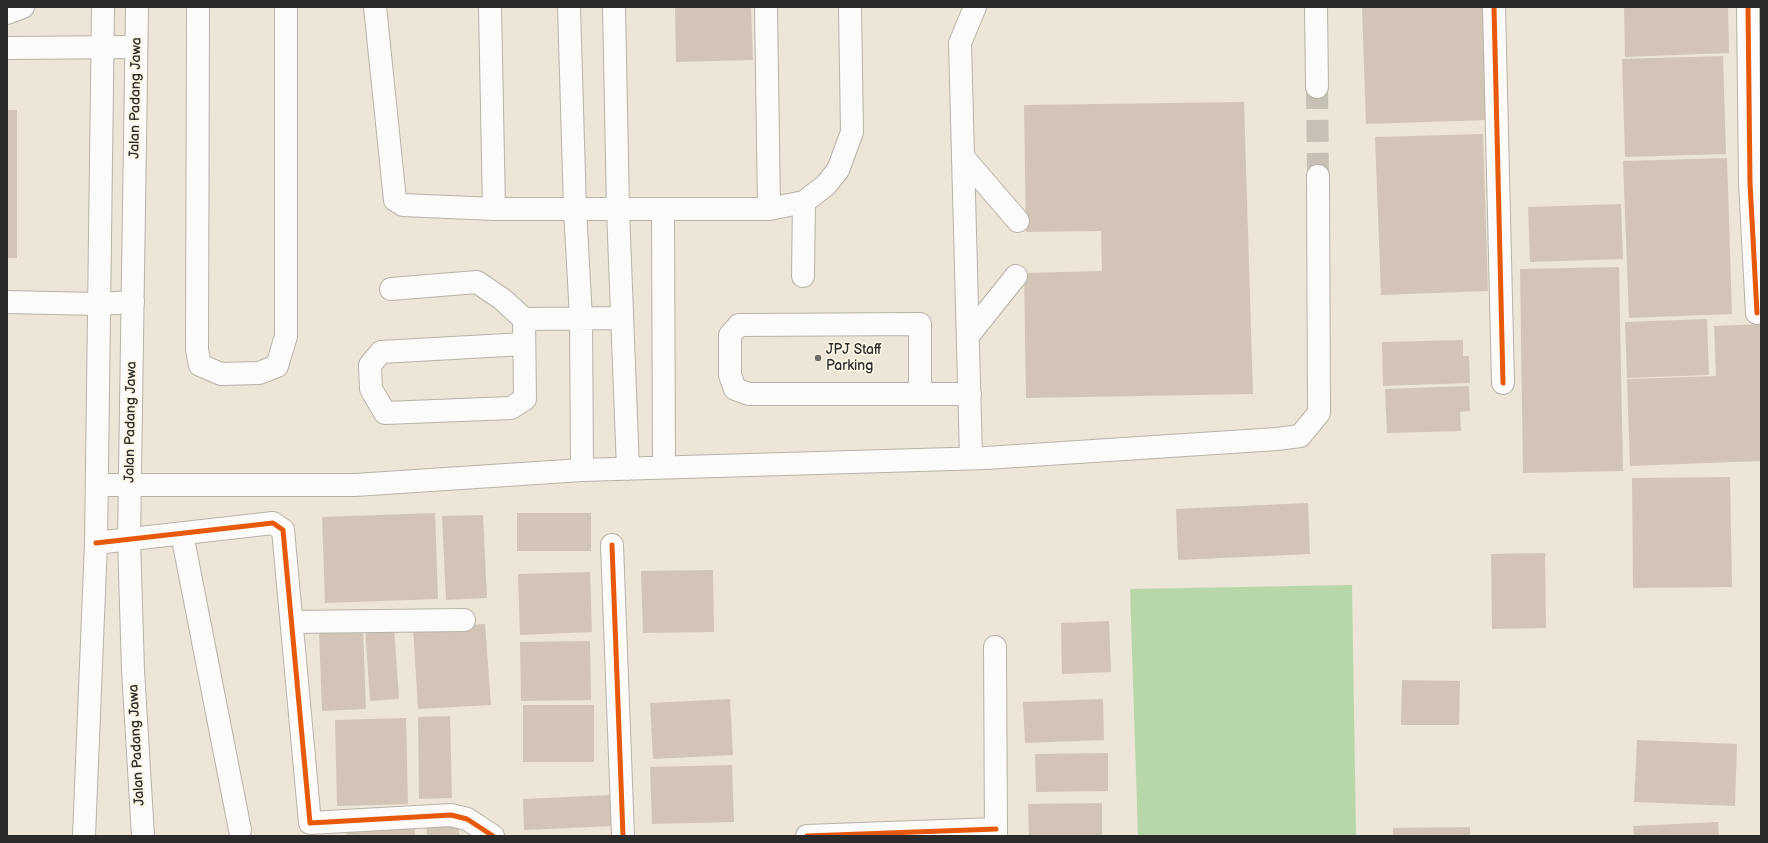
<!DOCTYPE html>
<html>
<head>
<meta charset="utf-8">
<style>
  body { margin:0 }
  #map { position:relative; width:1768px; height:843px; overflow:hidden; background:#ede5d8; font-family:"Balsamiq Sans",sans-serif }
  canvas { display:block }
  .frame { position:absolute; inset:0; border:8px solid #2b2b2b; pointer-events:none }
</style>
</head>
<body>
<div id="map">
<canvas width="1768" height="843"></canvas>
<div class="frame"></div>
</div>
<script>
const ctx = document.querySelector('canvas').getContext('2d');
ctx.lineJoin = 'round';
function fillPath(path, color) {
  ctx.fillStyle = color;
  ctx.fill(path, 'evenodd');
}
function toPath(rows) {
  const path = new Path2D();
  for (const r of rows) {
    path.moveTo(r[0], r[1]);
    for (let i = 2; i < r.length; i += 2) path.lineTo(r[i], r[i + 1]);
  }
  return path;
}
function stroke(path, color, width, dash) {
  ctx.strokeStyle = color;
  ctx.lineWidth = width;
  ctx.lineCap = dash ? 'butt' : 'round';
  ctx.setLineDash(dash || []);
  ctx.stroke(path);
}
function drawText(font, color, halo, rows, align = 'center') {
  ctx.font = font + ' "Balsamiq Sans",sans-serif';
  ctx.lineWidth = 3.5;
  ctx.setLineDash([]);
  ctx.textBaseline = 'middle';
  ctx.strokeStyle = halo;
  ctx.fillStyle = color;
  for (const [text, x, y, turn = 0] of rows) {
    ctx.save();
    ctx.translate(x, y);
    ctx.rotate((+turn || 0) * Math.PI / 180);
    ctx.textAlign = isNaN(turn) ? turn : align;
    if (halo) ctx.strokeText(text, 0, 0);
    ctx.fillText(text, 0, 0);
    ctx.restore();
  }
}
const green = toPath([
  [1352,585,1356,836,1138,836,1130,589]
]);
const building = toPath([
  [675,7,751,7,753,60,676,62],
  [1362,7,1484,7,1488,120,1366,124],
  [1624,7,1728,7,1729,53,1625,57],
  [1723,56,1726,154,1625,157,1622,59],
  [1244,102,1253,394,1026,398,1024,273,1102,271,1101,231,1026,232,1024,105],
  [7,110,17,110,17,258,7,258],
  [1483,134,1488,291,1381,295,1375,137],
  [1727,158,1732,314,1629,318,1623,161],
  [1621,204,1623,259,1530,262,1528,207],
  [1619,267,1623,471,1523,473,1520,269],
  [1707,319,1709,375,1627,378,1625,322],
  [1761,324,1761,461,1630,466,1627,379,1716,376,1714,326],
  [1463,340,1463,356,1469,356,1470,383,1383,386,1382,342],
  [1469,386,1470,411,1460,412,1461,431,1387,433,1385,389],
  [1730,477,1732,587,1633,588,1632,478],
  [1308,503,1310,554,1178,560,1176,509],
  [435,513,438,599,325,603,322,517],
  [517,513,591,513,591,551,517,551],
  [483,515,487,598,446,600,442,516],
  [1545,553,1546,628,1492,629,1491,554],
  [713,570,714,632,643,633,641,571],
  [590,572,592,632,520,635,518,574],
  [1109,621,1111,672,1062,674,1061,623],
  [485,624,491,705,418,709,413,628],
  [394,626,399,699,370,701,365,628],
  [363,629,366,709,322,711,319,631],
  [590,641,591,700,521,701,520,642],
  [1402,680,1460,681,1459,725,1401,725],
  [730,699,733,755,653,759,650,703],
  [1103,699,1104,740,1025,743,1023,702],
  [523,705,594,705,594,762,523,762],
  [450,716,452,798,419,799,418,717],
  [406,718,408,804,337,806,335,720],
  [1637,740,1737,744,1735,806,1634,802],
  [1108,753,1108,791,1036,792,1035,754],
  [732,765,734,822,652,824,650,767],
  [612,795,613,826,524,830,523,799],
  [1102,803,1102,836,1029,836,1028,804],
  [459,821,459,836,427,836,426,823],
  [1718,822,1719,836,1634,836,1633,826],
  [415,827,415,836,347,836,346,829],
  [1470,827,1470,836,1393,836,1393,828]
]);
const minorTunnel = toPath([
  [1317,87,1318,176]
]);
const minor = toPath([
  [198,7,197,350,200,365,221,374,259,373,277,366,286,336,286,7],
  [375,7,395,200,403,205,494,209,663,209],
  [490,7,494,209],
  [569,7,575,209,581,318,582,470],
  [614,7,618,210,628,469],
  [1316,7,1317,87],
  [1494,7,1503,383],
  [1748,7,1750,183,1757,313],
  [7,13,23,7],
  [7,48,136,47],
  [963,157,1018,221],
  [769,209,804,202,826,185,838,170,852,132,850,7],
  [803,276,804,202],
  [391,289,477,282,502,299,524,319],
  [7,302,98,304,133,302],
  [968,336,1016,276],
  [524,344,381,352,370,365,371,389,385,413,511,408,525,399,524,319,622,318],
  [920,394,920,324,739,325,730,335,730,375,735,389,749,394,970,394],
  [971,458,960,43,975,7],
  [664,467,663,209,769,209,766,7],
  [98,485,355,485,582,470,986,458,1277,439,1300,436,1319,413,1318,176],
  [182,534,240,830],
  [96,543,273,523,283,530,310,823,451,815,467,819,493,836],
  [612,545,623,836],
  [292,622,464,620],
  [995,647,996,836],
  [807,836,996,829]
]);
const major = toPath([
  [137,7,129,540,133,670,143,836],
  [84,836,96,543,103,7]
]);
const cycleway = toPath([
  [1494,7,1503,383],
  [1748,7,1750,183,1757,313],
  [96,543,273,523,283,530,310,823,451,815,467,819,493,836],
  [612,545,623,836],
  [807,836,996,829]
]);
const markers = [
  [818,358,4,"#6f6c68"]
];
const streetNames = [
  ["Jalan Padang Jawa",136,98,-89],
  ["Jalan Padang Jawa",131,422,-89],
  ["Jalan Padang Jawa",137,745,-93]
];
const poiNames = [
  ["JPJ Staff",826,350],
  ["Parking",826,366]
];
fillPath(green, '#b8d7a9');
fillPath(building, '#d2c5b8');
stroke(minorTunnel, '#c6c0b5', 22, [22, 11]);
stroke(minor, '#b7b2a9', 24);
stroke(major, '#b7b2a9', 24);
stroke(minor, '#fcfbf9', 22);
stroke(major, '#fcfbf9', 22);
stroke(cycleway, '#e8590c', 5);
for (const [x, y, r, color] of markers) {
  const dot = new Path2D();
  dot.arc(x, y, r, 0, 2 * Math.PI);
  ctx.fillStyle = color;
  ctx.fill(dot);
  stroke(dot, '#fcf5e5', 1.5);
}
drawText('14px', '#2b2b2b', '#fcf5e5', streetNames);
drawText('14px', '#2b2b2b', '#fcf5e5', poiNames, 'left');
</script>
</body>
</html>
